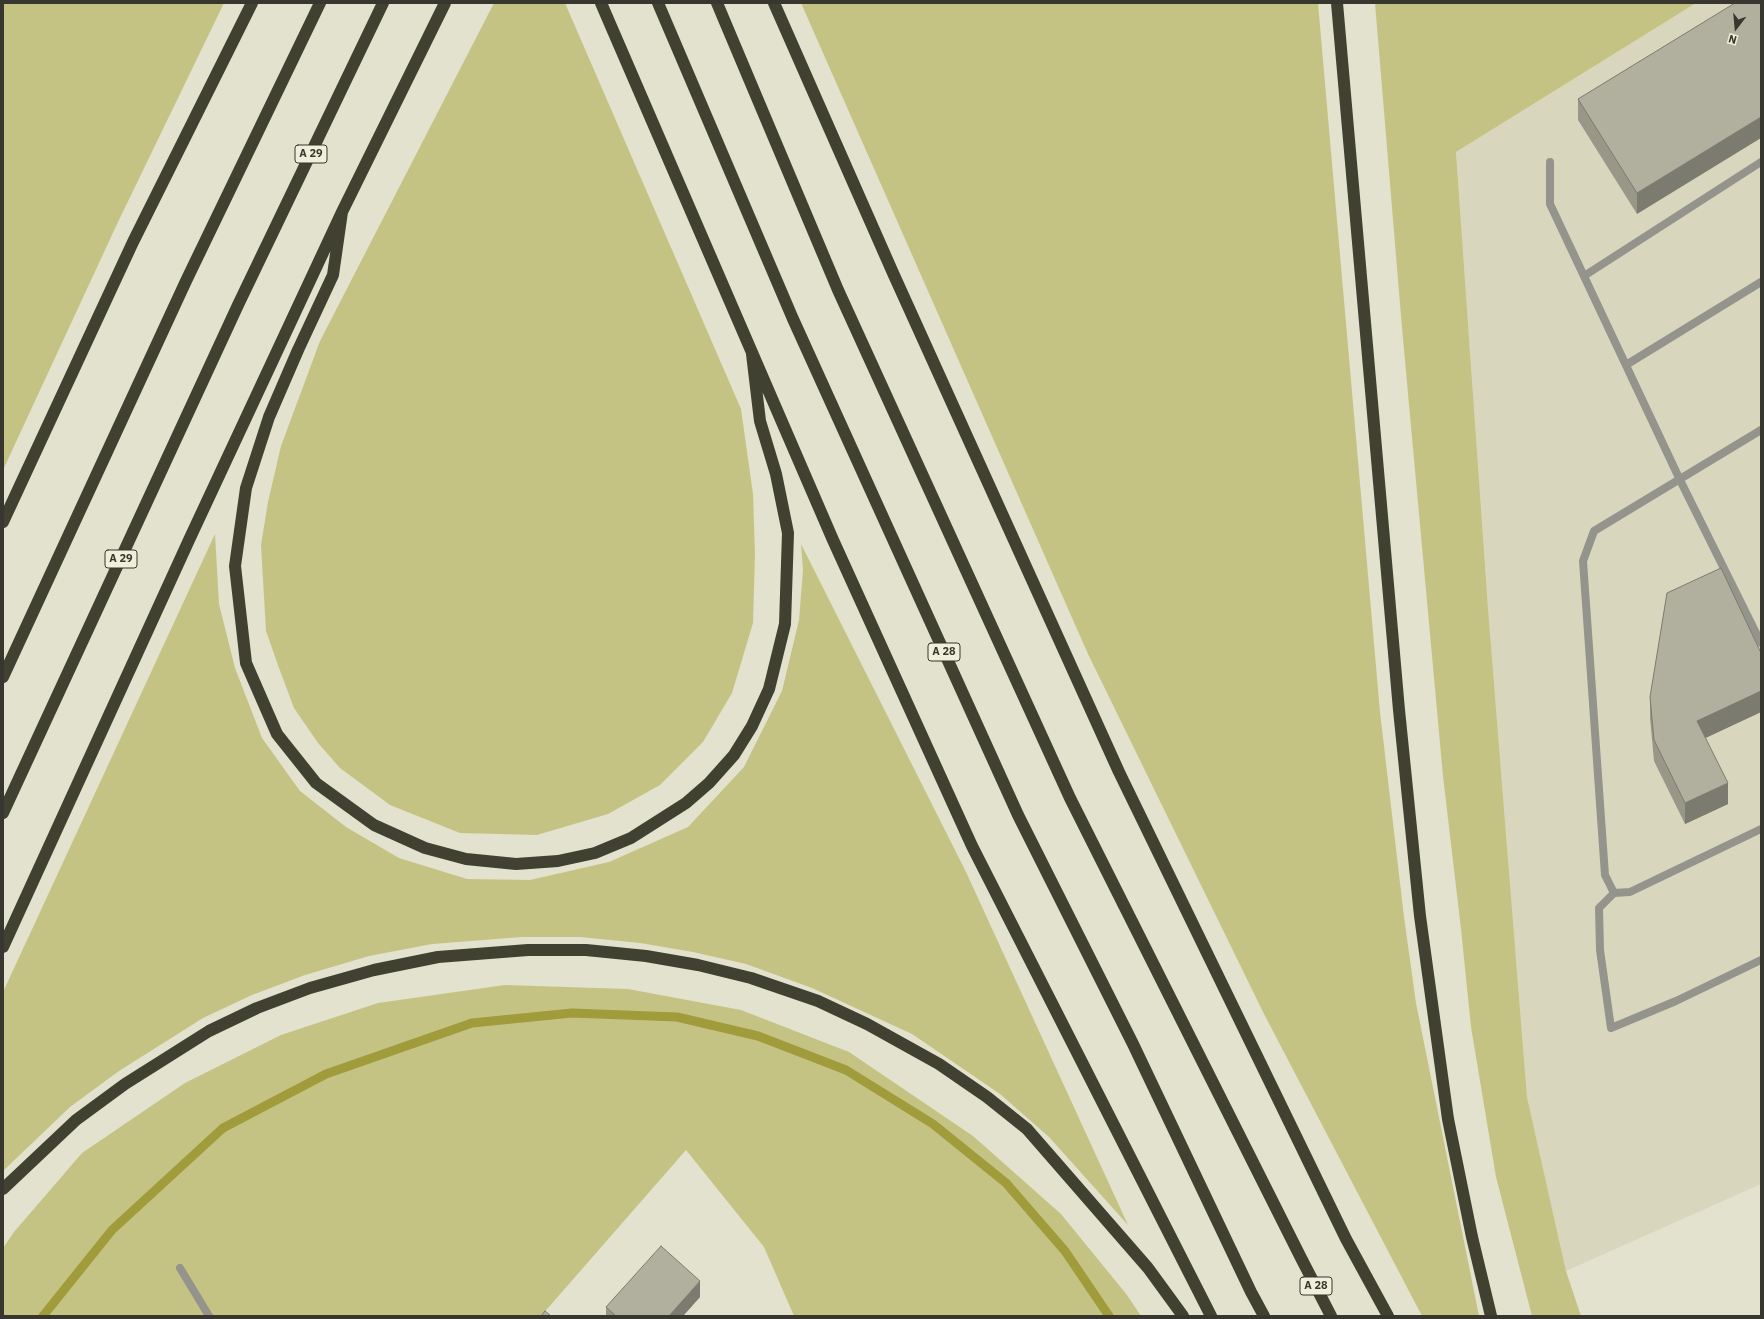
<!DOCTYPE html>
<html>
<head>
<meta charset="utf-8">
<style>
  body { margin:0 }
  #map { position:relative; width:1764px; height:1319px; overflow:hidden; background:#e2e2ce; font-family:"IBM Plex Sans",sans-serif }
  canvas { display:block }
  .frame { position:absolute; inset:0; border:4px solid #37372f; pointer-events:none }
  .north { position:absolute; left:1716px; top:8px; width:40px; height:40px; -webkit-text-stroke:3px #efefdb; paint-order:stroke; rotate:196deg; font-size:11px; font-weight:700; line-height:16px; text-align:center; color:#37372f }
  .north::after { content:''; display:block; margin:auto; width:14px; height:18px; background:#37372f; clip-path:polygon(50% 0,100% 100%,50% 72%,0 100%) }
</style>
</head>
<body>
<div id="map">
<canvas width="1764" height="1319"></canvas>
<div class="frame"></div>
<div class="north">N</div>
</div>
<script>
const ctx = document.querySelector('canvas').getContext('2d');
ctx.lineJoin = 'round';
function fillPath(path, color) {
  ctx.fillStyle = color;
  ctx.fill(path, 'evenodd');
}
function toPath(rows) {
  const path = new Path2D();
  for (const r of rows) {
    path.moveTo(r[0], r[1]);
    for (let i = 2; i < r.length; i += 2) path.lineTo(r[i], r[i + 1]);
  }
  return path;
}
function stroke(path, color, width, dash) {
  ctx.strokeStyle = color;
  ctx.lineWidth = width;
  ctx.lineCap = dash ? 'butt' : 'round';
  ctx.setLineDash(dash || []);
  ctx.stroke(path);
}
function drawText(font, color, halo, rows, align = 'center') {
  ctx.font = font + ' "IBM Plex Sans",sans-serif';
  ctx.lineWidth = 3;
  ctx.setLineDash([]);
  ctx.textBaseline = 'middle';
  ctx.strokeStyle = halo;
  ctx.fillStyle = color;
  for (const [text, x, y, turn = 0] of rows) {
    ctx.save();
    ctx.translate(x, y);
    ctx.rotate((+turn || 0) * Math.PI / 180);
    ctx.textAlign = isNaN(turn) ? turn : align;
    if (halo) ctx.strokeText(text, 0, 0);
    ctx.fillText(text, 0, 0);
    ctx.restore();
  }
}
const built = toPath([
  [1696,3,1761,3,1761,1184,1566,1271,1527,1097,1488,608,1456,152]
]);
const green = toPath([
  [3,3,224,3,118,222,3,470],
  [494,3,565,3,741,409,753,494,755,554,753,623,732,693,703,742,660,785,608,814,537,835,460,833,390,805,340,768,318,743,294,708,279,668,266,631,261,545,268,502,281,446,320,341],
  [801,3,1318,3,1380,712,1404,917,1416,1003,1479,1316,1422,1316,1264,1014,1088,654],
  [1375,3,1696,3,1456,152,1488,608,1527,1097,1566,1271,1581,1316,1532,1316,1496,1177,1471,1027,1461,929,1443,776,1402,328],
  [215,534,219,604,235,668,262,738,300,791,346,827,399,858,467,879,530,880,609,862,688,827,744,767,782,691,799,620,803,570,801,544,966,872,1128,1225,1049,1137,1000,1094,912,1034,812,988,746,964,693,952,640,943,580,937,522,937,432,944,369,956,305,975,252,995,203,1018,119,1071,70,1107,3,1171,3,992],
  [505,985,628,989,741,1010,849,1052,973,1136,1061,1214,1127,1295,1141,1316,794,1316,764,1247,686,1150,541,1316,3,1316,3,1248,14,1232,82,1153,185,1083,281,1035,378,1003]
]);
const stream = toPath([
  [43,1316,112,1230,223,1128,326,1074,472,1023,572,1013,677,1017,758,1036,846,1070,933,1124,1006,1183,1065,1251,1109,1316]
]);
const service = toPath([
  [1550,162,1550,204,1680,480,1761,643],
  [1584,276,1761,162],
  [1626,365,1761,282],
  [1761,430,1594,531,1583,561,1605,875,1614,893,1630,892,1761,829],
  [1614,893,1599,908,1600,950,1611,1028,1676,1001,1761,960]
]);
const minor = toPath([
  [180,1268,209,1316]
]);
const motorway = toPath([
  [601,3,833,540,972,846,1211,1316],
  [658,3,793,319,1018,815,1133,1044,1251,1292,1264,1316],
  [717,3,838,290,1070,798,1300,1256,1331,1316],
  [774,3,893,273,1119,772,1346,1239,1388,1316],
  [1337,3,1399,710,1420,916,1448,1119,1472,1237,1491,1316],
  [342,212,333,275,298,350,269,417,246,488,235,566,246,663,277,734,316,783,374,825,425,848,466,859,516,864,558,861,595,853,631,838,686,803,709,783,734,755,752,726,769,689,785,624,788,533,776,474,760,421,752,354],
  [3,522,133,242,252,3],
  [3,677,186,281,320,3],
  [3,813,238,305,383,3],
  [3,947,189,540,342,212,445,3],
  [3,1189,76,1120,125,1084,209,1031,257,1008,310,988,374,970,438,957,528,950,586,950,646,956,698,965,751,978,818,1001,867,1024,939,1064,987,1097,1027,1129,1148,1268,1183,1316]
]);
const wall = toPath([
  [1761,5,1637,214,1578,120,1578,99],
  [1761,653,1761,712,1705,738,1728,804,1685,824,1654,761,1650,718,1650,697],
  [700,1297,683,1316,606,1316,606,1307]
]);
const shadedWall = toPath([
  [1761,117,1761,138,1637,214,1637,193],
  [1761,691,1761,712,1697,742,1697,721],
  [1728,783,1728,804,1685,824,1685,803],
  [700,1281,700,1297,683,1316,669,1316]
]);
const building = toPath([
  [1735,3,1760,3,1761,5,1761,117,1637,193,1578,99,1735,3],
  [1721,568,1761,653,1761,691,1697,721,1728,783,1685,803,1654,740,1650,697,1667,593,1721,568],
  [661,1246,700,1281,669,1316,616,1316,606,1307,661,1246],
  [545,1311,551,1316,541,1316,545,1311]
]);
const shields = [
  [311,154,32],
  [121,559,32],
  [944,652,32],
  [1316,1286,32]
];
const shieldNames = [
  ["A 29",311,154],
  ["A 29",121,559],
  ["A 28",944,652],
  ["A 28",1316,1286]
];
fillPath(built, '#d8d7bd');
fillPath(green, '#c5c383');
stroke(stream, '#a09b3b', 9);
stroke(service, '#95948c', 8);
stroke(minor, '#95948c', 8);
stroke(motorway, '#414131', 12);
fillPath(wall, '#989788');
fillPath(shadedWall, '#7c7b6f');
fillPath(building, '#b1b09e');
stroke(building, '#7c7b6f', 1);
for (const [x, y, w] of shields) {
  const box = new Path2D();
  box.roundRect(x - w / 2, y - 9, w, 18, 3);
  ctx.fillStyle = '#efefdb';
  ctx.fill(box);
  stroke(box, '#37372f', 1);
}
drawText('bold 11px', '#37372f', null, shieldNames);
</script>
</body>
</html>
